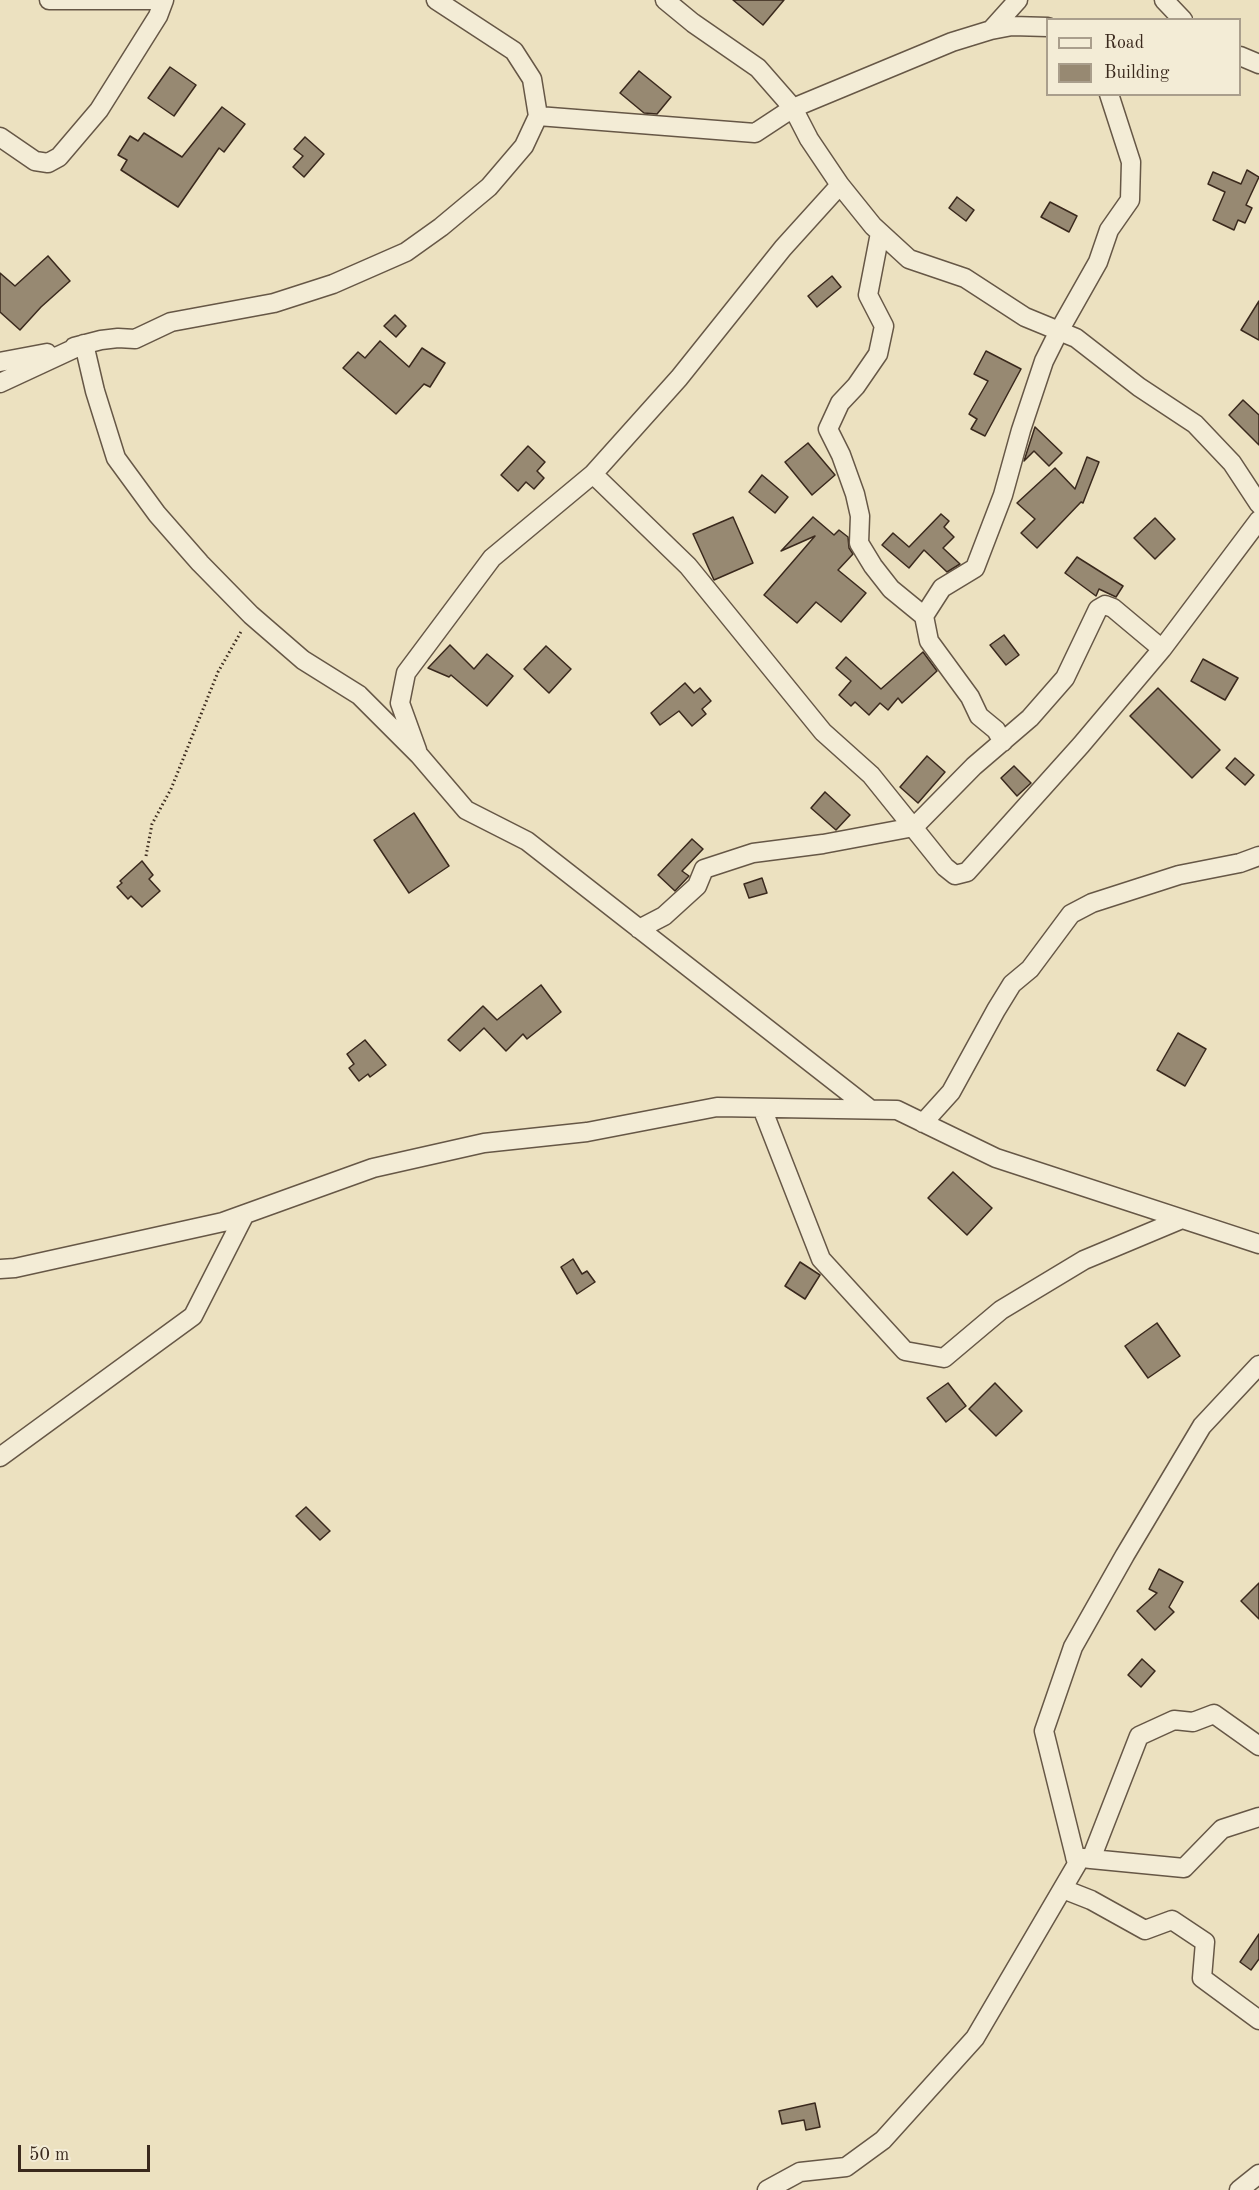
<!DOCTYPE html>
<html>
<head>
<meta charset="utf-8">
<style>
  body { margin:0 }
  #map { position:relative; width:1259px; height:2190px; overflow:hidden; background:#ece1c0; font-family:"Old Standard TT",serif }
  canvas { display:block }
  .legend { position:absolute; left:1046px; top:18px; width:195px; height:78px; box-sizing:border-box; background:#f3ecd6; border:2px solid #a99e8c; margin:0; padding:8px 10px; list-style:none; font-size:18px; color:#3a291d }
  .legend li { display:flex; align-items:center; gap:12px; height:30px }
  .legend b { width:30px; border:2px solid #a99e8c }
  .scale { position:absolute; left:18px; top:2145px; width:132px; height:27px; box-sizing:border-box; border:3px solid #3a291d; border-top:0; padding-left:8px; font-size:18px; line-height:21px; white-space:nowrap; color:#3a291d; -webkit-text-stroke:4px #f3ecd6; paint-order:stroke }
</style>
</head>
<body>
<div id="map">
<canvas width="1259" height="2190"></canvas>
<ul class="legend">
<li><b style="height:8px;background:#f3ecd6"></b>Road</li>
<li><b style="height:16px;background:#978972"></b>Building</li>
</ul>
<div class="scale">50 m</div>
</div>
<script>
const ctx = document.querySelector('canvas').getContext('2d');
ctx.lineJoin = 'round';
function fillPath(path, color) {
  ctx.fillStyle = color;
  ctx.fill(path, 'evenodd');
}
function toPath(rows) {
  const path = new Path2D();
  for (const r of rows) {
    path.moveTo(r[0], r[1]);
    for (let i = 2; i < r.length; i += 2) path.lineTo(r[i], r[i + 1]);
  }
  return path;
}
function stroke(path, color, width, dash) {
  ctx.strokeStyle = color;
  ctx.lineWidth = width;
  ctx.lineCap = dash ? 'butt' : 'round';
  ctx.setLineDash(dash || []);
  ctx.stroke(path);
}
const building = toPath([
  [733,0,784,0,763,25,733,0],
  [170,67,196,85,174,116,148,98,170,67],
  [639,71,671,97,657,114,644,113,620,93,639,71],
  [222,107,245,124,224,152,219,148,178,207,121,170,127,160,118,155,130,136,138,141,144,133,182,157,222,107],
  [305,137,324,154,304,177,293,167,303,156,294,149,305,137],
  [1247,170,1259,177,1246,205,1252,208,1245,223,1238,220,1234,230,1213,220,1225,192,1208,184,1213,172,1241,184,1247,170],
  [957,197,974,210,966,221,949,208,957,197],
  [1050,202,1077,216,1069,232,1041,217,1050,202],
  [48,256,70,281,41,307,20,330,0,312,0,273,15,286,48,256],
  [832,276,841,287,817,307,808,296,832,276],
  [1259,301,1259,340,1241,330,1259,301],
  [395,315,406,326,396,337,384,326,395,315],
  [380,341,409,367,422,348,445,363,430,387,424,384,396,414,343,368,358,352,365,358,380,341],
  [986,351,1021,369,985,436,971,429,977,419,969,414,988,381,974,374,986,351],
  [1243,400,1259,415,1259,445,1229,415,1243,400],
  [1035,427,1062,453,1049,466,1034,451,1024,461,1035,427],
  [808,443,835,475,812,495,785,462,808,443],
  [528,446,545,462,537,471,544,478,534,489,526,482,518,491,501,475,528,446],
  [1087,457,1099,462,1083,503,1081,502,1037,548,1021,533,1035,519,1017,503,1055,468,1075,489,1087,457],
  [762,475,788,497,775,513,749,492,762,475],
  [941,514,949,521,944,527,954,537,943,548,960,564,947,572,924,550,909,568,882,545,893,533,909,547,941,514],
  [733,517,753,563,714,580,693,534,733,517],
  [813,517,834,535,839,530,848,537,849,548,853,554,838,570,866,593,841,622,816,602,797,623,764,595,815,536,781,551,813,517],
  [1155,518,1175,539,1155,559,1134,538,1155,518],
  [1077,557,1123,586,1116,597,1099,589,1096,596,1065,573,1077,557],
  [1004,635,1019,655,1006,665,990,645,1004,635],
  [450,645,474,669,487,654,513,676,487,706,451,675,449,677,428,668,450,645],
  [546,646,571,669,549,693,524,669,546,646],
  [923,652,937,671,902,703,898,698,888,710,880,703,869,715,855,702,851,706,839,695,851,681,836,668,846,657,881,689,923,652],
  [1203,659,1238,678,1225,700,1191,681,1203,659],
  [685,683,694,693,700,688,711,701,702,709,706,714,692,726,679,711,660,725,651,713,685,683],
  [1158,688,1220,750,1192,778,1130,716,1158,688],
  [927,756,945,772,918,803,900,787,927,756],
  [1235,758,1254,775,1245,785,1226,768,1235,758],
  [1014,766,1031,783,1017,796,1001,778,1014,766],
  [825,792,850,815,836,830,811,808,825,792],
  [414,813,449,866,409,893,374,840,414,813],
  [692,839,703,849,682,871,689,876,675,891,658,875,692,839],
  [142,861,153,875,149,879,160,891,142,907,131,896,128,899,117,887,122,883,120,881,142,861],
  [762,878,767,893,749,898,744,884,762,878],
  [541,985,561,1012,527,1039,523,1034,506,1051,484,1028,460,1051,448,1040,483,1006,497,1020,541,985],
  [1178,1033,1206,1049,1185,1086,1157,1070,1178,1033],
  [365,1040,386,1065,370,1077,368,1074,359,1081,349,1068,354,1064,347,1054,365,1040],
  [953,1172,992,1208,967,1235,928,1198,953,1172],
  [573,1259,582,1274,587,1271,595,1282,577,1294,561,1267,573,1259],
  [800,1262,820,1275,805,1299,785,1286,800,1262],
  [1157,1323,1180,1356,1148,1378,1125,1346,1157,1323],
  [948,1383,966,1406,946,1422,927,1398,948,1383],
  [995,1383,1022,1411,996,1436,969,1409,995,1383],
  [306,1507,330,1531,320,1540,296,1516,306,1507],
  [1159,1569,1183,1582,1169,1607,1174,1612,1155,1630,1137,1611,1157,1593,1149,1589,1159,1569],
  [1259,1583,1259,1619,1241,1601,1259,1583],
  [1142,1659,1155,1671,1141,1687,1128,1675,1142,1659],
  [1259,1934,1259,1959,1251,1970,1240,1962,1259,1934],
  [815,2103,820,2127,806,2130,804,2120,782,2124,779,2111,815,2103]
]);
const path = toPath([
  [146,856,152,824,171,789,218,672,242,630]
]);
const street = toPath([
  [49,0,164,0],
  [436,0,514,51,532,79,538,116,755,133,793,108,809,139,840,185,873,226,909,259,965,278,1025,317,1076,338,1139,387,1195,424,1232,463,1259,504],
  [665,0,693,23,758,68,793,108,952,42,991,30,1018,0],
  [1164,0,1183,20],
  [991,30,1012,26,1048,27],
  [1240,56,1259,64],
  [0,137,35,161,48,163,59,157,99,110,158,16,164,0],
  [880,233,868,295,884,326,878,354,856,386,840,403,828,429,841,455,855,494,860,516,859,543,873,566,891,589,924,616,929,641,970,697,979,716,996,730,1003,742],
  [74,347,101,340,118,338,135,339,171,322,274,303,333,284,406,252,441,227,489,187,524,146,538,116],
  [0,362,47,353],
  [0,383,84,344,95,391,116,458,157,514,200,563,251,615,303,660,359,695,419,755,466,810,527,841,870,1109],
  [593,474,688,566,823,732,871,775,945,867,955,875,967,872,1081,745,1162,649,1259,520],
  [924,616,942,588,975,568,1003,495,1021,430,1044,361,1059,331,1098,262,1109,230,1130,200,1131,162,1109,94],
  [417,750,400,703,406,673,492,558,593,474,679,378,783,248,840,185],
  [639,929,664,916,697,886,704,869,753,853,823,844,914,827,974,766,1030,718,1065,678,1098,609,1105,605,1113,608,1162,649],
  [762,1108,821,1259,905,1351,944,1358,1001,1310,1084,1260,1182,1219],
  [923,1123,951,1092,996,1010,1012,984,1030,969,1071,914,1092,903,1179,875,1240,863,1259,856],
  [0,1269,15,1268,223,1222,373,1168,484,1143,587,1132,717,1107,897,1110,996,1158,1259,1244],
  [0,1457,193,1316,245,1214],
  [1075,1857,1091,1859,1139,1736,1174,1720,1193,1722,1214,1714,1259,1746],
  [1091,1859,1184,1868,1222,1829,1259,1817],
  [1063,1889,1091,1900,1145,1930,1172,1920,1205,1942,1202,1978,1259,2020],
  [767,2190,800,2172,846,2167,883,2140,975,2038,1077,1864,1044,1731,1073,1647,1125,1555,1202,1426,1259,1365],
  [1239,2190,1259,2174]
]);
fillPath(building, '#978972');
stroke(building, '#3a291d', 1.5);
stroke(street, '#665746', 21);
stroke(path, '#3a291d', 3, [1.5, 3]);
stroke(street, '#f3ecd6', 18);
</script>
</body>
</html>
